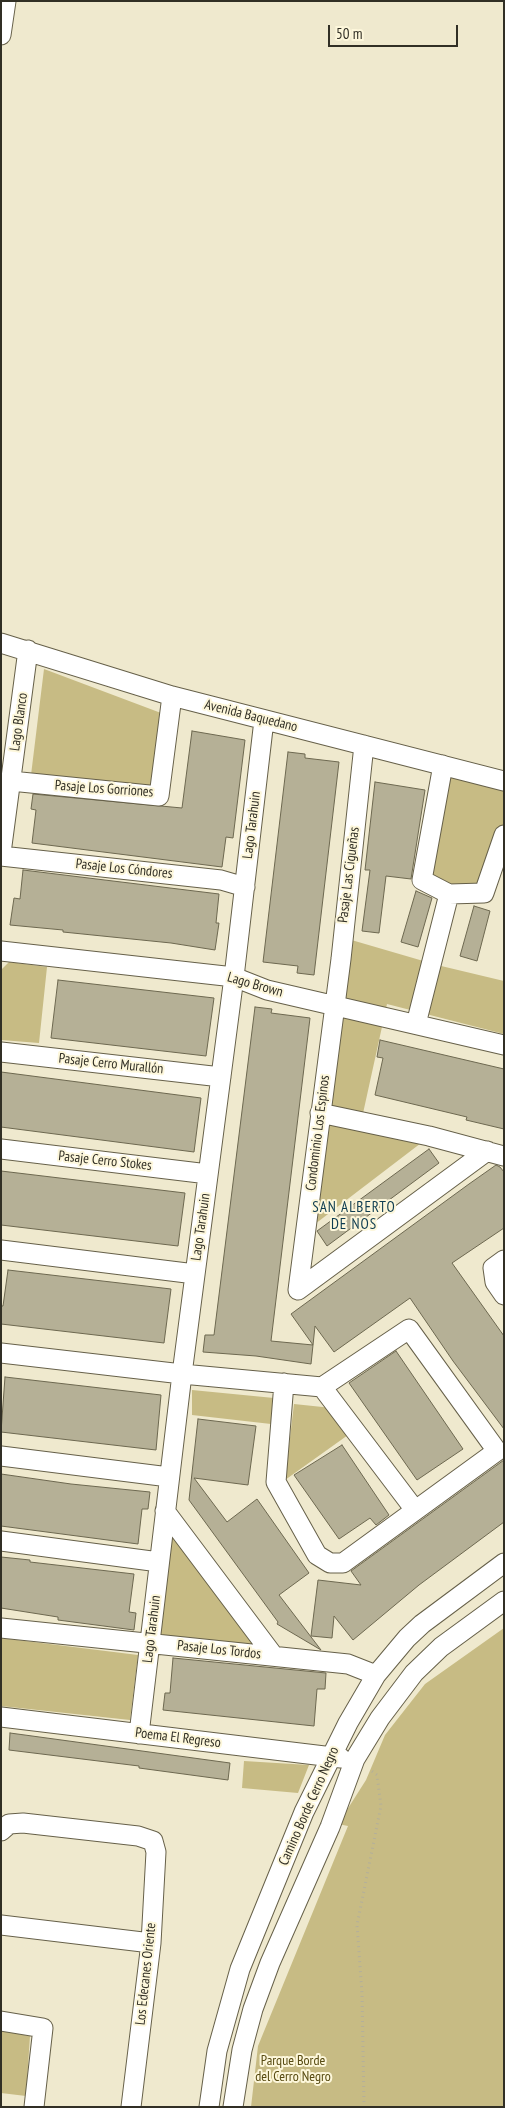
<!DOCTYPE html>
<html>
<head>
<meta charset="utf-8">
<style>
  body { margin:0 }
  #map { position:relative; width:505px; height:2108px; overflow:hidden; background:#efe9ce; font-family:"PT Sans Narrow",sans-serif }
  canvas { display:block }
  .frame { position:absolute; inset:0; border:2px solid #312f25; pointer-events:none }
  .scale { position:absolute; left:328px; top:25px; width:130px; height:22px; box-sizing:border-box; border:2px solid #312f25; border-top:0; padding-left:6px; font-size:15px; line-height:18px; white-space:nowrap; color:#312f25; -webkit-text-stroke:4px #fdf7db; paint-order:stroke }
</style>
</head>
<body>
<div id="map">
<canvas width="505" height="2108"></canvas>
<div class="frame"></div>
<div class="scale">50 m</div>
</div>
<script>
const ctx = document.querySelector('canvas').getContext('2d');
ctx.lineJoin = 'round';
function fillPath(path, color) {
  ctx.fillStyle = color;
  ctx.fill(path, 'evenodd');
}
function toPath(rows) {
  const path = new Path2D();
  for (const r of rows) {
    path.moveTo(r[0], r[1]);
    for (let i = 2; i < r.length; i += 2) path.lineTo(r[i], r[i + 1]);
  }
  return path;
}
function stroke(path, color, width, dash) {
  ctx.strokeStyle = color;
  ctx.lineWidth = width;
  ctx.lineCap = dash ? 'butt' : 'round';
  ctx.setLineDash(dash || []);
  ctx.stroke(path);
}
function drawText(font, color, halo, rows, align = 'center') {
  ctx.font = font + ' "PT Sans Narrow",sans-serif';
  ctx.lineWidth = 4;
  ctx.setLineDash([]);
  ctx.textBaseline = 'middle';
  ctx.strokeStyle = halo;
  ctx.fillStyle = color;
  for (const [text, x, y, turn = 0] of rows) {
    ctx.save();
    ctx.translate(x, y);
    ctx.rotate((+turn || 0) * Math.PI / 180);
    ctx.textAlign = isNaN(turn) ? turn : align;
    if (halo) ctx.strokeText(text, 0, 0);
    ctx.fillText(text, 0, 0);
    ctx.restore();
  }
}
const green = toPath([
  [44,669,161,713,153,789,31,775],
  [443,765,504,781,504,835,484,893,422,880],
  [348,939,437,965,504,981,504,1034,387,1004,360,1127,425,1140,315,1224],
  [9,962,47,967,39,1043,1,1040,1,970],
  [192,1390,274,1398,271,1424,192,1415],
  [294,1404,332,1408,348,1435,285,1480],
  [170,1530,252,1639,250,1651,157,1640],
  [504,1628,504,2107,251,2107,258,2046,348,1826,338,1824,366,1780,385,1735,425,1684],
  [1,1638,138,1655,130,1720,1,1706],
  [244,1761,309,1765,298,1793,242,1788],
  [1,2031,30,2036,26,2096,1,2093]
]);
const building = toPath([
  [192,731,245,740,233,838,226,837,222,867,32,843,36,810,31,809,33,794,182,808,192,731],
  [288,752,305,754,305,758,339,762,314,975,297,973,298,966,263,962,288,752],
  [375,782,425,790,411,879,386,876,379,933,362,931,370,870,365,870,375,782],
  [23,870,219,894,216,923,219,923,215,950,171,943,63,932,63,930,10,925,14,898,20,899,23,870],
  [416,891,432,898,418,947,401,942,416,891],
  [474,906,490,911,477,961,460,956,474,906],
  [58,980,214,998,206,1056,51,1038,58,980],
  [255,1007,272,1009,271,1013,310,1018,271,1341,313,1345,291,1314,469,1184,496,1165,500,1167,504,1172,504,1228,452,1263,504,1336,504,1429,453,1361,410,1298,334,1352,315,1326,311,1364,256,1356,203,1352,205,1335,214,1335,255,1007],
  [380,1040,504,1069,504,1129,466,1120,467,1117,375,1095,383,1058,377,1057,380,1040],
  [1,1072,201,1098,194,1152,1,1127,1,1072],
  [429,1149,439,1163,327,1246,317,1231,429,1149],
  [1,1171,185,1193,178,1246,1,1225,1,1171],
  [8,1270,171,1289,164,1343,1,1324,1,1306,3,1306,8,1270],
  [396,1351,463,1449,417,1480,349,1383,396,1351],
  [5,1377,161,1395,156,1450,1,1432,5,1377],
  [198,1419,256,1426,248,1485,194,1478,227,1522,257,1499,309,1573,279,1595,321,1650,277,1624,278,1622,189,1500,198,1419],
  [342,1445,389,1515,376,1525,370,1518,339,1539,294,1475,342,1445],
  [504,1460,504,1522,419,1585,353,1640,334,1616,332,1638,311,1636,318,1580,361,1585,351,1571,504,1460],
  [1,1474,71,1484,150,1492,148,1509,142,1509,138,1544,1,1526,1,1474],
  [1,1557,30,1560,30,1562,134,1574,129,1612,136,1613,134,1630,58,1620,58,1617,1,1608,1,1557],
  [173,1658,326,1673,325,1689,317,1689,314,1726,163,1710,165,1693,170,1693,173,1658],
  [10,1733,230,1763,228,1780,139,1768,139,1766,9,1750,10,1733]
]);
const path = toPath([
  [364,2107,362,1993,357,1925,381,1806,377,1775,369,1769]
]);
const minor = toPath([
  [1,35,6,1],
  [1,643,172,696,504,781],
  [443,765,422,880,449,894,484,893,504,835],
  [11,781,159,796,172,696],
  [1,853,28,650],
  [1,856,221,880,245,887],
  [1,951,234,977,267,990,504,1045],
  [416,1024,449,894],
  [1,1052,221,1077],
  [320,1113,429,1136,504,1156],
  [1,1149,208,1174],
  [1,1250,195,1274],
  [504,1260,493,1268,495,1282,504,1295],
  [298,1290,341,959,364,745],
  [298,1290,487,1151],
  [1,1353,182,1374,322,1387],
  [284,1383,276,1482,317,1555,330,1563,343,1563,497,1451,409,1329,322,1387],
  [322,1387,415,1510],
  [1,1456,169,1477],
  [165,1511,273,1655],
  [1,1541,159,1562],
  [1,1628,348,1664,376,1675],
  [1,1717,341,1758],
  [139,1734,182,1374,234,977,264,720],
  [1,1831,9,1824,23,1823,138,1836,153,1841,156,1852,151,1943,131,2107],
  [1,1925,151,1943],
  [1,2021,43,2028,34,2107],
  [209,2107,217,2051,240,1969,304,1812,348,1723,376,1675,407,1638,422,1624,504,1563],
  [233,2107,242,2050,253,2009,270,1963,330,1827,355,1759,380,1718,414,1673,441,1647,504,1601]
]);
const streetNames = [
  ["Avenida Baquedano",251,716,14],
  ["Lago Blanco",19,722,-82],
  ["Pasaje Los Gorriones",104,789,4],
  ["Lago Tarahuin",252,825,-83],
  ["Pasaje Los Cóndores",124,869,6],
  ["Pasaje Las Cigueñas",349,875,-83],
  ["Lago Brown",255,985,16],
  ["Pasaje Cerro Murallón",111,1064,6],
  ["Condominio Los Espinos",318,1133,-83],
  ["Pasaje Cerro Stokes",105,1161,6],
  ["Lago Tarahuin",201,1227,-82],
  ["Lago Tarahuin",152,1629,-83],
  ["Pasaje Los Tordos",219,1650,6],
  ["Poema El Regreso",178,1738,7],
  ["Camino Borde Cerro Negro",309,1806,-66],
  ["Los Edecanes Oriente",146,1974,-84]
];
const parkNames = [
  ["Parque Borde",293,2061],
  ["del Cerro Negro",293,2077]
];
const neighbourhoodNames = [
  ["SAN ALBERTO",354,1208],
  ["DE NOS",354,1225]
];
fillPath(green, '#c7bb84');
fillPath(building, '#b5b096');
stroke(building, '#6d6850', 1);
stroke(minor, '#666049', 21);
stroke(path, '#b4af9a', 3, [1, 4]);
stroke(minor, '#fff', 19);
drawText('14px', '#312f25', '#fdf7db', streetNames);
drawText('14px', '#574a11', '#fdf7db', parkNames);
ctx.letterSpacing = '1px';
drawText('15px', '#0f3d51', '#fdf7db', neighbourhoodNames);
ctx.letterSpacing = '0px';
</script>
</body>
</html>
